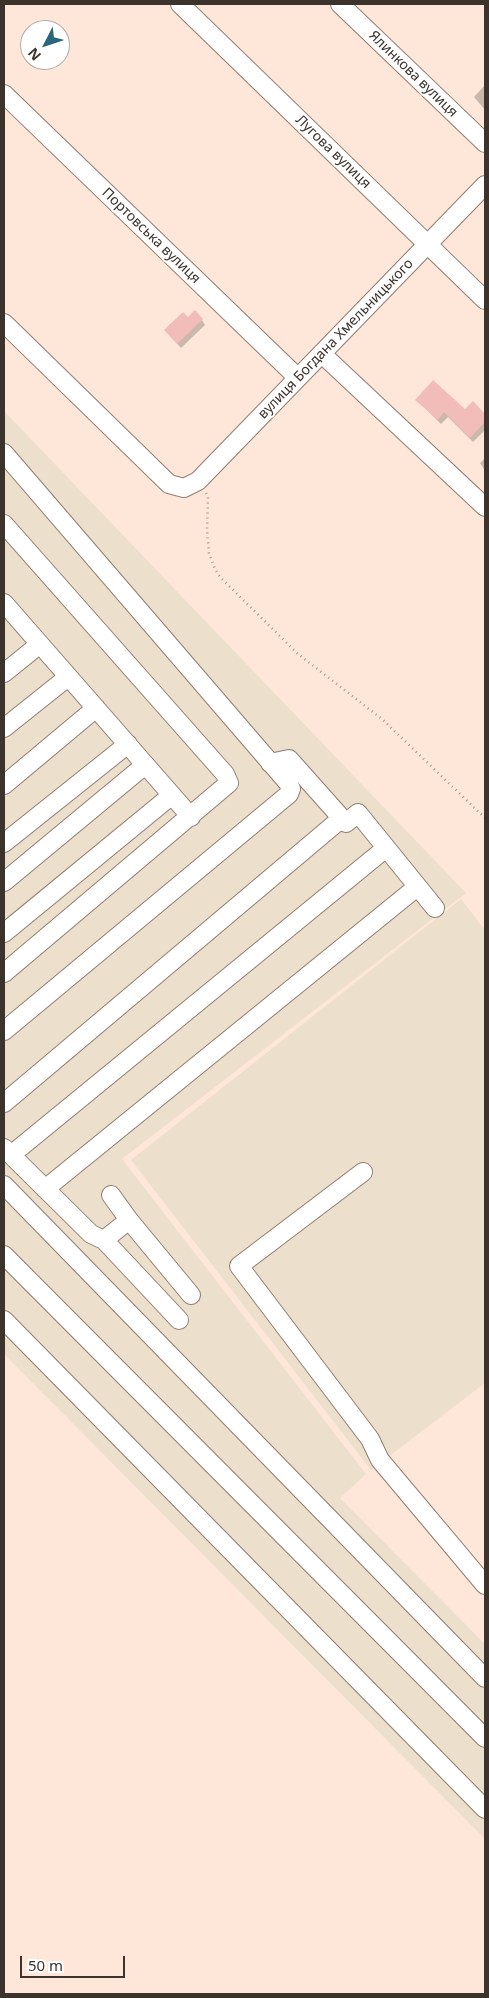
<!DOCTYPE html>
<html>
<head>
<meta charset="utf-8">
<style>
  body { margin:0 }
  #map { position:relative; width:489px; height:1998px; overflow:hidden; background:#fee6d8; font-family:"Noto Sans",sans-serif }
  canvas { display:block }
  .frame { position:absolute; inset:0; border:5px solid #3c332d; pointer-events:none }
  .north { position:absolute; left:20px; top:20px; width:50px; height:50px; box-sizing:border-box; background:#fff; border:1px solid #b1adab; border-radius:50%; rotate:229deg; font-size:14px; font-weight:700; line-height:20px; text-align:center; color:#3c332d }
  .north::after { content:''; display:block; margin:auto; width:18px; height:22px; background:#2a647d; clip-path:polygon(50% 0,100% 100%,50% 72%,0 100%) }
  .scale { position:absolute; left:20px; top:1956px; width:105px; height:22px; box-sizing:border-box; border:2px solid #3c332d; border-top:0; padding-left:6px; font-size:15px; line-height:18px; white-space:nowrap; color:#3c332d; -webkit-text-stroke:4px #fff; paint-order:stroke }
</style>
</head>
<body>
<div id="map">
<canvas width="489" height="1998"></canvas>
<div class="frame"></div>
<div class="north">N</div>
<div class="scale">50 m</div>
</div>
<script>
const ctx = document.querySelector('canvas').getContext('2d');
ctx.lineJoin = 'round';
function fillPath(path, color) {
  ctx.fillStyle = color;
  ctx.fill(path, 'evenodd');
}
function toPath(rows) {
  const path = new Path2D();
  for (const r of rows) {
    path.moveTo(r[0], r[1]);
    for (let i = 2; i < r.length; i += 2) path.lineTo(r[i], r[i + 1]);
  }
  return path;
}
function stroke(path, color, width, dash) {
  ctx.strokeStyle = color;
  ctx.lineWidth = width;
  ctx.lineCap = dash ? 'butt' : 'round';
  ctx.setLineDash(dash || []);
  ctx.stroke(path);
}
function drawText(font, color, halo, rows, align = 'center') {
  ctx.font = font + ' "Noto Sans",sans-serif';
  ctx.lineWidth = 4;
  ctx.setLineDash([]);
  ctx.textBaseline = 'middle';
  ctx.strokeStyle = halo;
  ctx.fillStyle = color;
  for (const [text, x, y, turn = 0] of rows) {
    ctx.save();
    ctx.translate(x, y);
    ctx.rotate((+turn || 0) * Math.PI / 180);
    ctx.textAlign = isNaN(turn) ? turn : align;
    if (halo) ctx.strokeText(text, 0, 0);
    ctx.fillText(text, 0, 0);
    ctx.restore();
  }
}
const industrial = toPath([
  [4,411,466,893,122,1159,366,1474,340,1498,485,1644,485,1839,4,1354],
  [461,899,485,930,485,1383,371,1470,131,1160]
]);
const shadow = toPath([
  [485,85,485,110,474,97],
  [188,319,202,320,205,325,181,348,165,330],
  [417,400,465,411,473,403,485,415,485,430,473,442,448,417,441,424],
  [485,458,485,471,480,463]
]);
const building = toPath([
  [195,310,203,319,177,344,164,330,183,312,188,317],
  [433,380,465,409,473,401,485,414,485,422,470,438,444,412,438,420,415,400]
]);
const path = toPath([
  [206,493,208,497,207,530,209,553,215,569,220,577,298,654,382,719,485,818]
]);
const minor = toPath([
  [180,4,485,300],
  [340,4,485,143],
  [4,94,298,378],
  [4,323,169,484,184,488,198,481,485,185],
  [322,354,485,507],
  [4,453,288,783,291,789,289,794,4,1031],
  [4,524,225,774,229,783,4,973],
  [4,603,191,817],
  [4,673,40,644],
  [4,728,68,677],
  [270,763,289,759,346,823,358,813,435,908],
  [4,785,96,708],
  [4,843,128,744],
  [4,882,145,765],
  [4,933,172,795],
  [4,1103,342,818],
  [4,1148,91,1234,104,1240,129,1220,111,1195],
  [11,1155,386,848],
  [363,1172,239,1266,370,1439,380,1460,485,1585],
  [4,1185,485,1678],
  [45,1189,417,887],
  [129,1220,191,1295],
  [104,1240,179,1320],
  [4,1255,485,1738],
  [4,1320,485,1809]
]);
const streetNames = [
  ["Ялинкова вулиця",413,74,44],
  ["Лугова вулиця",333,152,44],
  ["Портовська вулиця",151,236,44],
  ["вулиця Богдана Хмельницького",336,339,-46]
];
fillPath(industrial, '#ece0cc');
fillPath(shadow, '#0003');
fillPath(building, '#f2bcb8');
stroke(minor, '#927d70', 20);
stroke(path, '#a8978c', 2.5, [1, 4]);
stroke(minor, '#fff', 18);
drawText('14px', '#3c332d', '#fff', streetNames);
</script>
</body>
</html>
